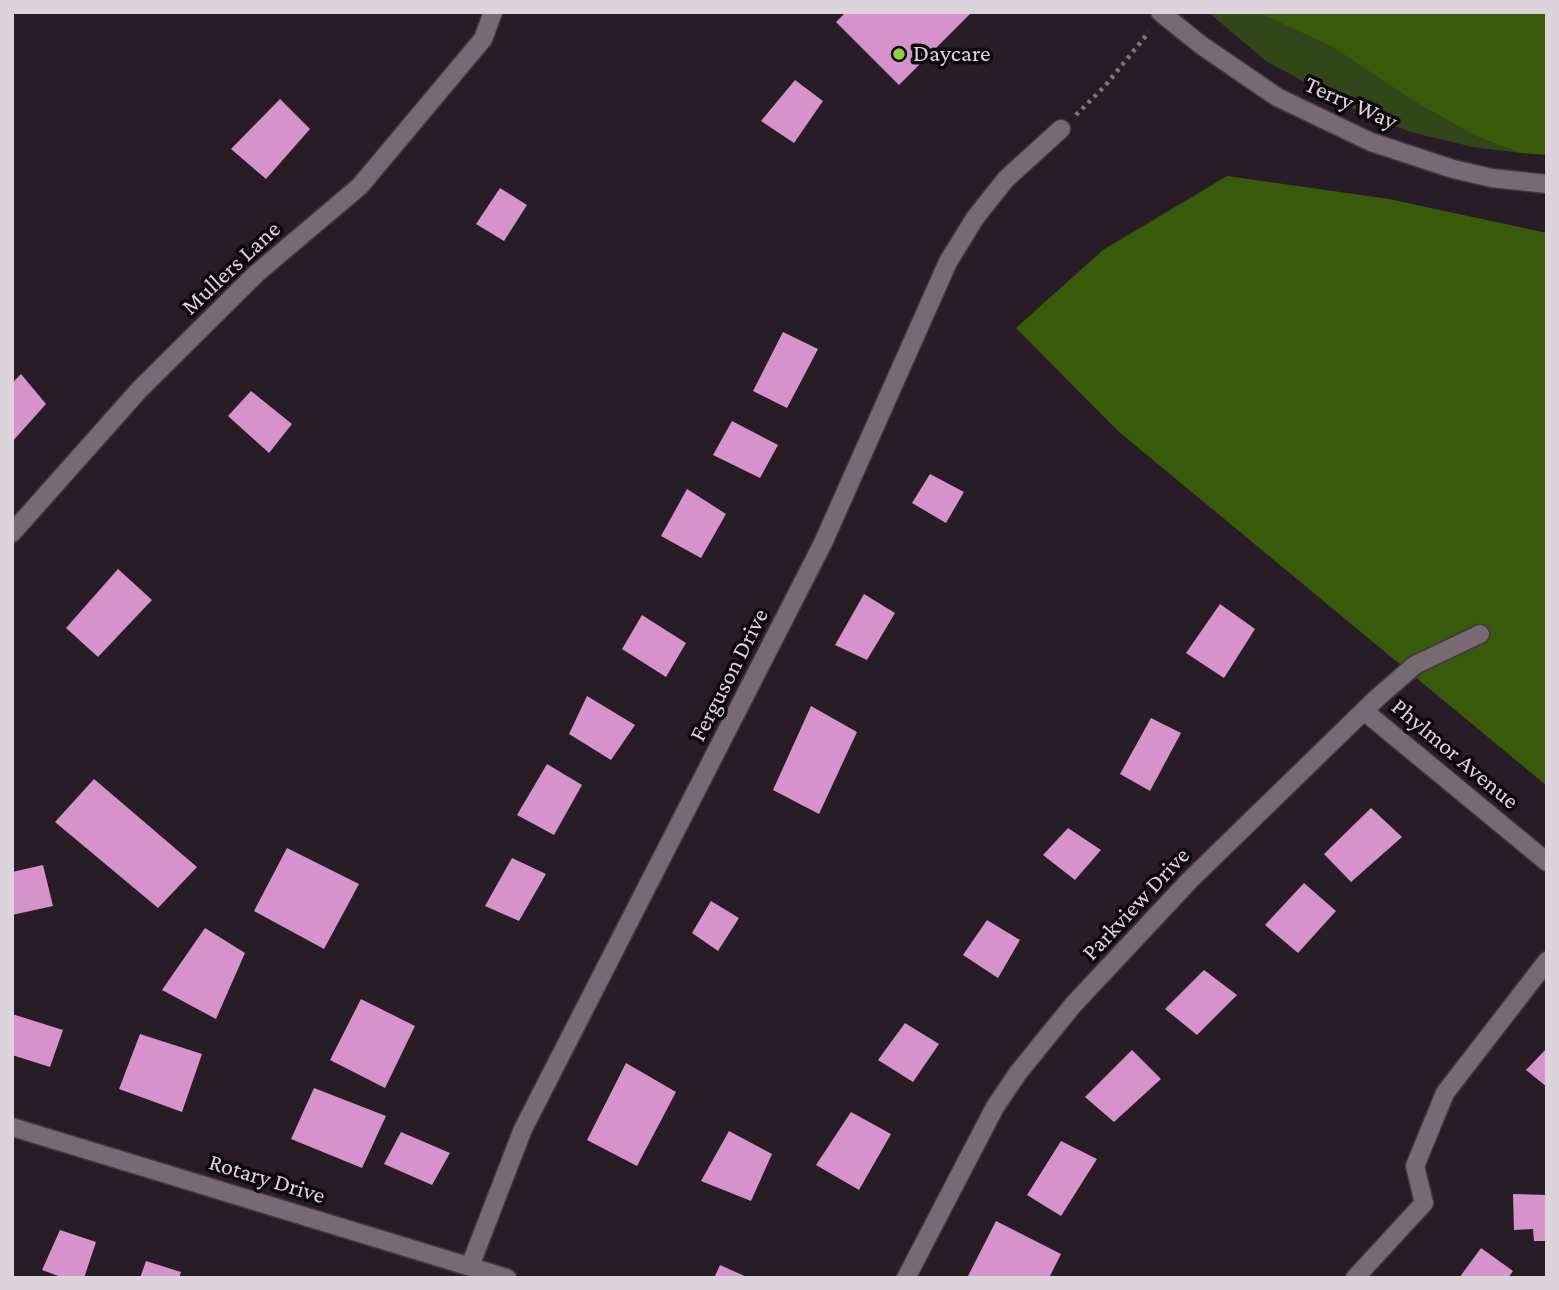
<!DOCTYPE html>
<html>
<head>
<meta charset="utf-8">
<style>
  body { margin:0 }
  #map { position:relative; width:1559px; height:1290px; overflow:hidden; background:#281d26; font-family:"Crimson Pro",serif }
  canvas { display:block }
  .frame { position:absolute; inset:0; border:14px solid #dcd4da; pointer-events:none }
</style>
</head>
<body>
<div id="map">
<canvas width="1559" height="1290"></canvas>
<div class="frame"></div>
</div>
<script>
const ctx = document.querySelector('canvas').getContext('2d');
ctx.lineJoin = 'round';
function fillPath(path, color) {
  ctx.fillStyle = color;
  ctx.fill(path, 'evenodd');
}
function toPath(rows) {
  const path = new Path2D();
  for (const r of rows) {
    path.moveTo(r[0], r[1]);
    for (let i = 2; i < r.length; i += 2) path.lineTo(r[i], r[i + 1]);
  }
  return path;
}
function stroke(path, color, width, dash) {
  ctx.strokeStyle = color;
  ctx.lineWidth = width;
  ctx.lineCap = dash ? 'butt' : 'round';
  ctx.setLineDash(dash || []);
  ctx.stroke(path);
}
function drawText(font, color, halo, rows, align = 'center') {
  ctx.font = font + ' "Crimson Pro",serif';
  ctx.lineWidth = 7;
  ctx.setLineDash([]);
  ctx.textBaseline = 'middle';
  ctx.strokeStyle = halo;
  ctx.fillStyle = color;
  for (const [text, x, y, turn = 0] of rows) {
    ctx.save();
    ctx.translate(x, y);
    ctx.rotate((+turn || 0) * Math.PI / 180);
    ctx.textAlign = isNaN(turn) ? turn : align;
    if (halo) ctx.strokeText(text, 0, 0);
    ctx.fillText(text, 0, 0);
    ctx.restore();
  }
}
const green = toPath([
  [1208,12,1257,12,1334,48,1415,102,1475,136,1520,153,1473,147,1414,133,1365,115,1266,61]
]);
const forest = toPath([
  [1257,12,1547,12,1547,155,1520,153,1475,136,1415,102,1334,48],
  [1227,176,1389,199,1547,233,1547,786,1118,431,1016,328,1103,250]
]);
const building = toPath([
  [846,12,972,12,899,85,836,22],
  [795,80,823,101,794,143,761,121],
  [280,99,310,129,266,179,231,149],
  [500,188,527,205,504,241,476,224],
  [783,332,818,349,787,408,753,391],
  [21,374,46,404,12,442,12,383],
  [251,391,292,424,269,453,228,416],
  [732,421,778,445,760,478,713,455],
  [930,474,964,492,946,523,912,503],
  [687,489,726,514,701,558,661,536],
  [118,569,152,600,98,657,66,628],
  [864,594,895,613,867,660,835,645],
  [1220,604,1255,629,1224,678,1186,653],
  [642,615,686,643,666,677,622,649],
  [587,696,635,725,611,760,569,734],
  [811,706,857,732,819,814,773,790],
  [1151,718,1181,733,1150,791,1120,774],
  [547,764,582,785,554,835,517,815],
  [94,779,197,867,158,908,55,822],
  [1371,808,1402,837,1351,882,1324,854],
  [1068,828,1101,850,1075,880,1043,855],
  [287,848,359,884,324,949,254,911],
  [512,858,546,874,519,921,485,906],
  [43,865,53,906,12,915,12,872],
  [1304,883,1336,911,1298,953,1265,925],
  [711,901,739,918,718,951,692,933],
  [987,920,1020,940,998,978,963,955],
  [205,928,245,953,216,1019,162,990],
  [1204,970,1237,995,1197,1035,1165,1009],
  [361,999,415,1026,385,1088,330,1060],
  [12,1014,63,1030,50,1067,12,1055],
  [905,1023,939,1044,913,1082,878,1060],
  [140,1034,202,1054,182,1112,119,1089],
  [1547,1048,1547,1087,1526,1070],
  [1132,1050,1161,1079,1114,1122,1085,1097],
  [626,1063,676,1092,637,1166,587,1140],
  [314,1088,386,1116,362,1168,291,1139],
  [851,1112,891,1134,859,1190,816,1165],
  [729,1131,772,1154,751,1201,701,1181],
  [401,1132,450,1153,432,1185,384,1164],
  [1061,1141,1097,1159,1061,1216,1027,1195],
  [1513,1194,1547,1195,1547,1241,1534,1241,1533,1229,1514,1230],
  [996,1221,1061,1254,1049,1278,967,1278],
  [60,1230,96,1242,84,1278,64,1278,42,1270],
  [1481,1248,1513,1271,1508,1278,1459,1278],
  [146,1261,181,1272,179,1278,140,1278],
  [720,1265,749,1278,714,1278]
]);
const path = toPath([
  [1076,115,1105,86,1149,32]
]);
const service = toPath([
  [1355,1278,1424,1203,1415,1166,1445,1093,1547,961]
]);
const minor = toPath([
  [12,533,140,389,256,274,360,186,483,39,493,12],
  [1364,711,1547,862],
  [12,1127,507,1278],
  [470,1266,523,1129,823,543,948,262,975,218,1006,179,1061,129],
  [906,1278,995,1107,1018,1073,1073,1005,1190,880,1377,698,1415,665,1480,634]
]);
const tertiary = toPath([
  [1160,12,1201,45,1277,97,1371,142,1453,169,1492,178,1547,184]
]);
const markers = [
  [899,54,7,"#8ece43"]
];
const poiNames = [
  ["Daycare",913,54]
];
const streetNames = [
  ["Terry Way",1351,103,24],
  ["Mullers Lane",231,268,-43],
  ["Ferguson Drive",729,675,-63],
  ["Phylmor Avenue",1455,754,40],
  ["Parkview Drive",1136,904,-47],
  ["Rotary Drive",267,1179,17]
];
fillPath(green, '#314619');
fillPath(forest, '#395a0b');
fillPath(building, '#d692ca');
stroke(service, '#423840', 21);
stroke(minor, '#423840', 21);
stroke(tertiary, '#423840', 21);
stroke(path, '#7e757c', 4.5, [3.5, 5]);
stroke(service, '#776a75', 18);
stroke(minor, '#776a75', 18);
stroke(tertiary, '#776a75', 18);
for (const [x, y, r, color] of markers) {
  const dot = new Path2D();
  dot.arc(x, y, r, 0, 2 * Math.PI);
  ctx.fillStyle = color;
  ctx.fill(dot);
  stroke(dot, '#0e090d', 2.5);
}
drawText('24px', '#dcd4da', '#0e090d', poiNames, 'left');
drawText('24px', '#dcd4da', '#0e090d', streetNames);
</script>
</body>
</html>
